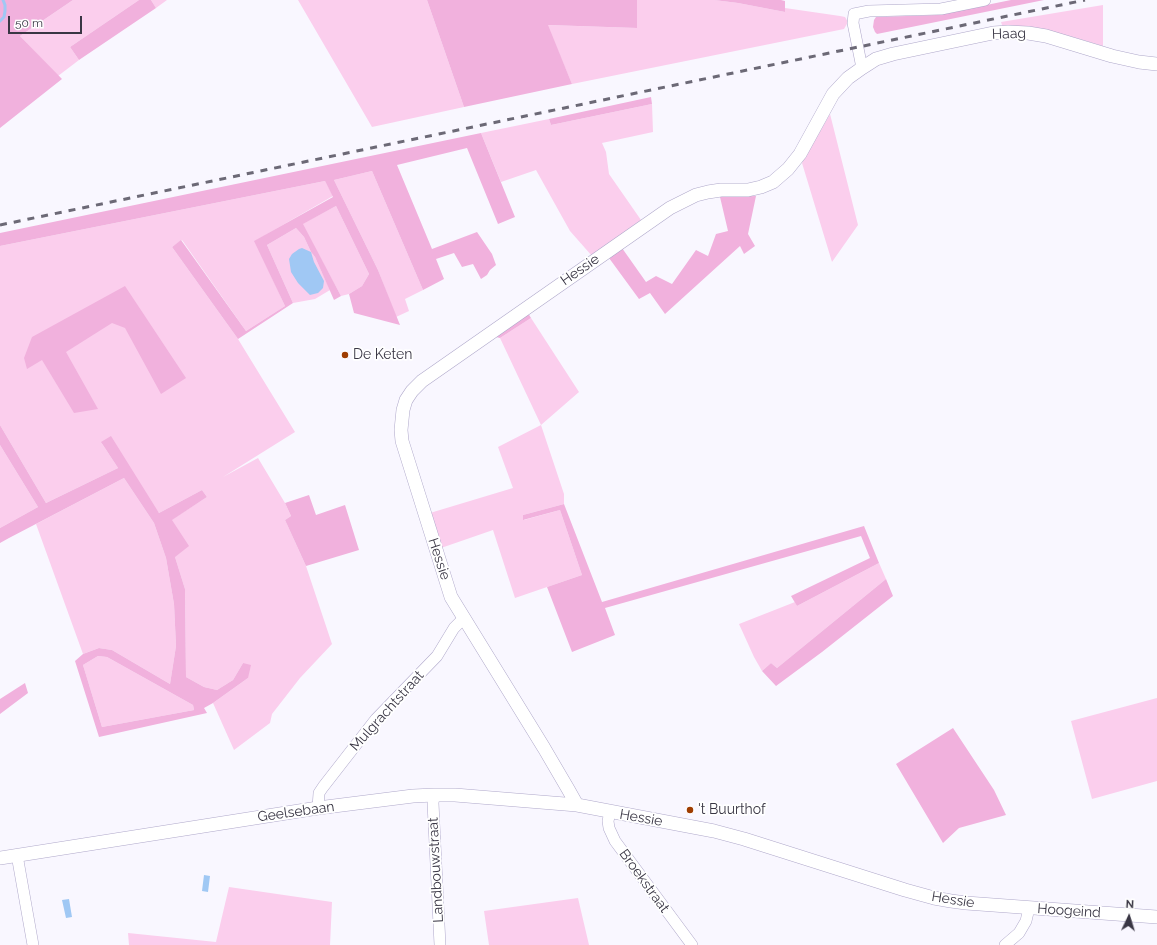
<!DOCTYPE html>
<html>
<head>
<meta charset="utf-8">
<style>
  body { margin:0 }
  #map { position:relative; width:1157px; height:945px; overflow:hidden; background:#f9f7ff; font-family:Raleway,sans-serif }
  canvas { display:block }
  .north { position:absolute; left:1109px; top:897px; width:40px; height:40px; -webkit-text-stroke:3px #fff; paint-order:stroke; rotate:4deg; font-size:11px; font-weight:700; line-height:16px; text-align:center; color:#393644 }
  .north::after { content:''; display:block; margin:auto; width:14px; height:18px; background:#393644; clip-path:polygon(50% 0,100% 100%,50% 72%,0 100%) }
  .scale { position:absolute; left:8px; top:16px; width:74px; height:18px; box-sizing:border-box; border:2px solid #393644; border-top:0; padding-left:5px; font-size:12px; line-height:14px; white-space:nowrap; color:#393644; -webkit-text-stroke:3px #fff; paint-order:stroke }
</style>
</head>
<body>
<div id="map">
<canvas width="1157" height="945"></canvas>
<div class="north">N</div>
<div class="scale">50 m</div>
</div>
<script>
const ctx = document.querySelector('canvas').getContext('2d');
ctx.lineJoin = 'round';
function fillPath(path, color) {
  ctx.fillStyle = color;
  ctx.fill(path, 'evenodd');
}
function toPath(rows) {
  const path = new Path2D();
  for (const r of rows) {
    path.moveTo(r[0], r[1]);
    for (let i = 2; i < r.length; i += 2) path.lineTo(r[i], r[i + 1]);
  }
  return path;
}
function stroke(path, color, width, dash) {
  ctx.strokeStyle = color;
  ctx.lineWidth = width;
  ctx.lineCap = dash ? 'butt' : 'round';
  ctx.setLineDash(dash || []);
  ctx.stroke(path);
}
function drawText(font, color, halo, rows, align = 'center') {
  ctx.font = font + ' Raleway,sans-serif';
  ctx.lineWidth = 3.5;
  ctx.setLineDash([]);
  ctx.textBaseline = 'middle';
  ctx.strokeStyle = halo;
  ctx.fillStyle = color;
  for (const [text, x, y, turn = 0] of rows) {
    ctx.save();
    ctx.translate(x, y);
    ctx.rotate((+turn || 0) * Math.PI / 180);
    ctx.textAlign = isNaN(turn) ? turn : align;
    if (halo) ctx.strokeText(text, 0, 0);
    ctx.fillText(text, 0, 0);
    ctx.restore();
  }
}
const green = toPath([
  [73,0,139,0,70,47,79,60,58,76,20,36],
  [151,0,167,0,156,8],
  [298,0,427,0,464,107,372,127],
  [637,0,714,0,738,3,785,12,785,8,840,16,845,17,848,22,844,29,572,84,547,25,637,28],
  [1103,5,1103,46,1069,36,1034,29,1003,28,1001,22],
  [652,104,653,132,602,143,606,152,609,174,641,220,592,256,570,231,536,170,501,182,481,133,549,119,551,125],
  [830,114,858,225,832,262,802,163],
  [372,171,423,290,405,299,409,311,396,317,378,270,334,180],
  [325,181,333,196,255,241,285,306,246,331,182,240,172,247,238,339,295,432,223,477,258,458,285,503,291,516,285,520,306,566,332,644,300,678,272,714,270,723,234,750,213,703,248,678,243,663,233,680,217,690,204,687,186,677,185,589,175,557,171,520,207,497,202,490,159,513,101,442,118,468,46,503,0,425,0,246],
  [336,206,369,274,362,286,349,294,341,296,302,224],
  [296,228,304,237,311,252,315,257,330,290,315,299,293,303,267,245],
  [531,318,579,392,541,425,564,494,564,504,523,515,524,520,560,510,582,575,515,598,493,530,441,548,430,513,513,488,498,447,541,425,500,338],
  [0,445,38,507,0,528],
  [124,478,154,523,166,558,174,604,176,646,170,684,112,650,99,648,83,654,36,524],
  [879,563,886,579,777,668,771,663,762,671,754,657,739,624,795,602,797,606],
  [98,656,107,657,193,705,194,710,102,727,83,665],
  [1157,698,1157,781,1092,799,1071,721],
  [229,887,332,902,330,945,129,945,128,933,216,942],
  [578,898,589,945,489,945,484,911]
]);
const forest = toPath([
  [0,0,73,0,20,36,62,79,0,128],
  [139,0,151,0,156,8,79,60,70,47],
  [427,0,637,0,637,28,548,25,572,84,464,107],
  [714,0,781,0,785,1,785,12,738,3],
  [1011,0,1044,0,877,34,875,32,873,27,874,20,876,17,937,15],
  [651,97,652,104,551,125,549,119],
  [481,133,515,217,498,224,467,148,397,165,432,249,477,232,492,254,496,265,490,270,487,275,481,279,473,264,462,267,454,253,436,259,444,279,423,290,372,171,334,180,378,270,400,325,354,313,349,294,362,286,369,274,336,206,303,224,341,296,334,300,315,257,311,252,304,237,296,228,267,245,293,303,238,339,172,247,181,240,246,331,285,306,254,241,333,197,325,181,0,246,0,233],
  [756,196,748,234,755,246,744,254,740,246,665,314,650,293,639,299,609,258,622,248,646,282,656,276,672,284,696,250,708,256,716,234,728,231,720,197],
  [125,286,186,378,161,394,125,328,112,323,66,352,98,409,74,413,42,360,27,369,24,358,32,337],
  [528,313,531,318,500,338,496,337],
  [0,425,46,503,118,468,101,442,111,436,159,513,202,490,207,497,172,520,189,546,175,557,185,589,186,677,204,687,217,690,233,680,243,663,251,665,248,678,213,703,204,708,207,713,99,737,75,661,83,654,99,648,112,650,170,684,176,646,174,604,166,558,154,523,124,478,9,538,0,543,0,528,38,507,0,445],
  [98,656,107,657,193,705,194,710,102,727,83,665],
  [309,495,316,515,345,505,359,550,306,566,285,520,291,516,285,503],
  [564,504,602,602,864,526,879,563,797,606,791,596,870,558,861,536,605,608,615,635,572,652,547,587,582,575,560,510,523,520,523,515],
  [886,579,893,596,822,652,776,686,762,671,771,663,777,668],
  [25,683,28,693,0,714,0,699],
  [953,728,994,790,1006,815,959,828,943,843,896,764]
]);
const water = toPath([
  [302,248,311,252,314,262,324,281,323,288,318,293,310,295,298,283,291,272,289,259,292,254,299,249],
  [204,875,210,876,208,892,202,891],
  [69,899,72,917,66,918,62,900]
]);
const stream = toPath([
  [0,21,4,17,5,11,5,5,3,0]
]);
const minor = toPath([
  [862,68,853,23,854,14,869,11,941,9,985,0],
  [434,795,433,803,440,945],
  [318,808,319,793,323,787,376,719,437,656,454,628,464,618],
  [610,812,608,821,609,828,615,841,692,945],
  [17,855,33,945],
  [1005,945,1019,933,1026,921,1029,908]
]);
const tertiary = toPath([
  [577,805,568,789,544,748,451,597,402,441,401,430,403,410,406,400,412,391,422,381,670,208,696,195,708,192,721,190,748,190,761,187,773,182,788,169,800,154,833,94,848,78,862,68,876,59,893,54,993,33,1008,32,1028,33,1046,36,1112,56,1139,62,1157,64],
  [0,858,318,808,413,796,434,795,455,795,577,805,714,831,744,839,905,890,934,898,951,901,966,903,1157,917]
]);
const rail = toPath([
  [0,225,1085,0]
]);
const markers = [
  [345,355,4,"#9f3d00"],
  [690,810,4,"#9f3d00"]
];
const streetNames = [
  ["Haag",1009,34,-2],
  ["Hessie",580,270,-35],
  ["Hessie",439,559,72],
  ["Mulgrachtstraat",387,711,-48],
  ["Geelsebaan",296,812,-8],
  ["Hessie",641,818,10],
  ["Landbouwstraat",436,870,-93],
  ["Broekstraat",644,881,54],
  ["Hessie",953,900,9],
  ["Hoogeind",1069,911,4]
];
const poiNames = [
  ["De Keten",353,355],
  ["'t Buurthof",698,810]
];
fillPath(green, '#fbceed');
fillPath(forest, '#f1b1dd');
fillPath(water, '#a0c8f4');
stroke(stream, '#a0c8f4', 3);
stroke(minor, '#afa8ca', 12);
stroke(tertiary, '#afa8ca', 14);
stroke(minor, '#fff', 11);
stroke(tertiary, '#fff', 13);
stroke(rail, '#6c6976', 3, [7, 7]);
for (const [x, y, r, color] of markers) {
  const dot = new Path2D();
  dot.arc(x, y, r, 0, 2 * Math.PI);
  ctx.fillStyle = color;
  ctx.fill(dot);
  stroke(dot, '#fff', 1.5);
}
drawText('14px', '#393644', '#fff', streetNames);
drawText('14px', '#393644', '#fff', poiNames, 'left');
</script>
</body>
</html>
